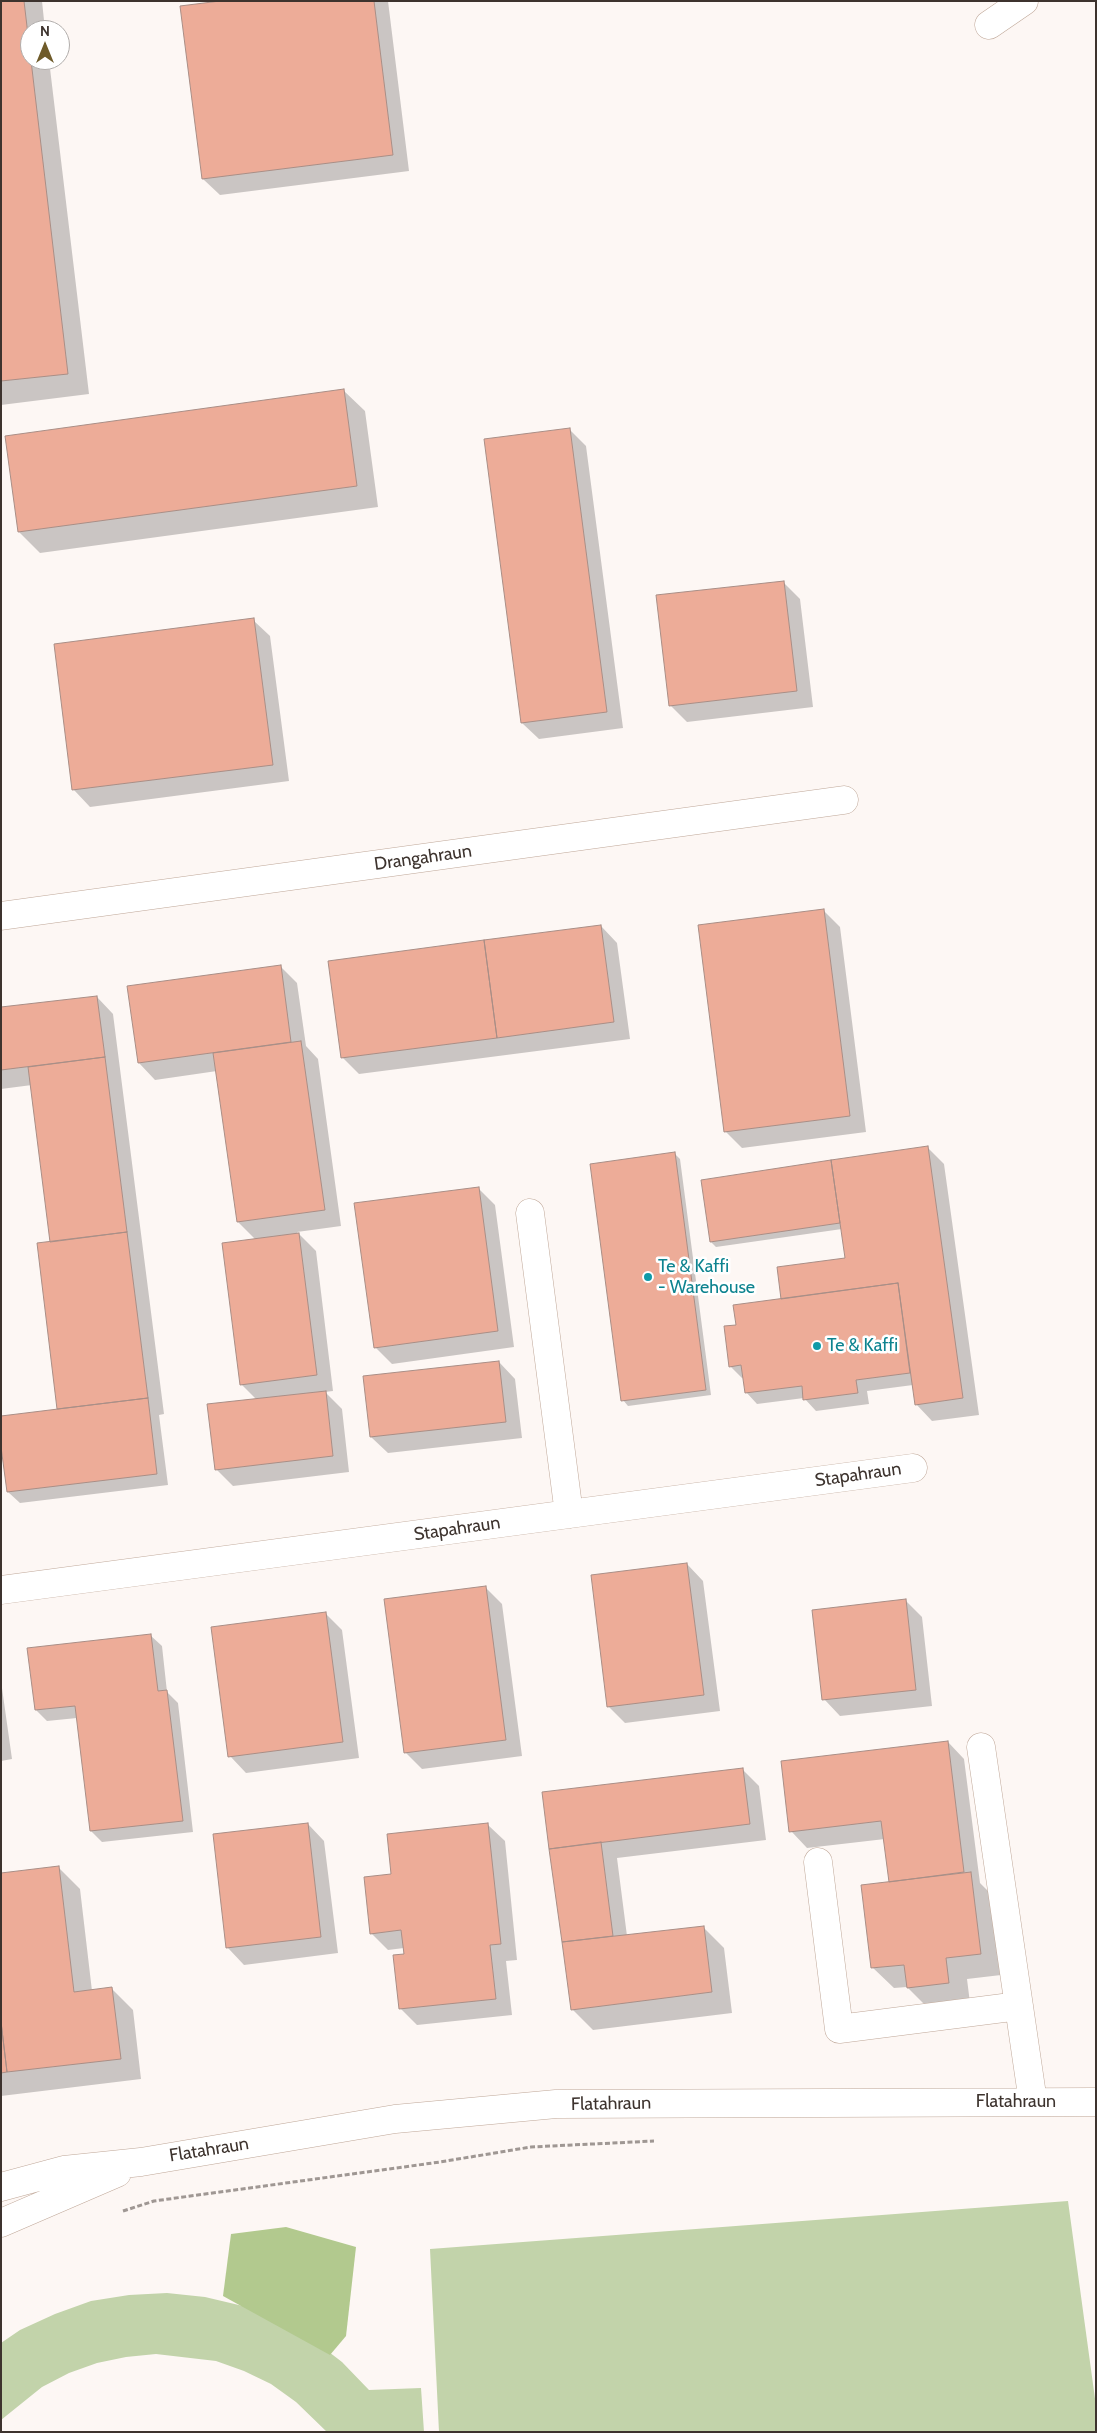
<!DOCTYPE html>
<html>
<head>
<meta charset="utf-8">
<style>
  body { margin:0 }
  #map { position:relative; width:1097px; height:2433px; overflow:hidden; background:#fdf7f4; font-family:Cabin,sans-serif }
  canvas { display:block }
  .frame { position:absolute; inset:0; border:2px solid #3d332e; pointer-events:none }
  .north { position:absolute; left:20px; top:20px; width:50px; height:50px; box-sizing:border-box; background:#fff; border:1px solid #b1adab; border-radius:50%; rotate:0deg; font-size:14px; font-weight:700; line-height:20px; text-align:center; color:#3d332e }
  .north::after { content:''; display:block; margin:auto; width:18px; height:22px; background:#6f5b2a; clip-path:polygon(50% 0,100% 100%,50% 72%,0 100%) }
</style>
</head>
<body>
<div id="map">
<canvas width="1097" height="2433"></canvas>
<div class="frame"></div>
<div class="north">N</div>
</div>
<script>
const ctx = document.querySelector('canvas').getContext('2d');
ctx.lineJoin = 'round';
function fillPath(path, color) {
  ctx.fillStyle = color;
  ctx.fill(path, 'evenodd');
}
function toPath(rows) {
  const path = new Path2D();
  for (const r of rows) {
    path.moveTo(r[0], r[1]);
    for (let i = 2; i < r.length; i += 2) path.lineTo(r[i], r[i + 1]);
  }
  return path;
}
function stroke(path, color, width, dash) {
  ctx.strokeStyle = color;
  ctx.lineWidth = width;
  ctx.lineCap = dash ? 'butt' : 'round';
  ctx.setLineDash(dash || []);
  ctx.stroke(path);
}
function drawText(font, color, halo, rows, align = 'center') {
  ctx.font = font + ' Cabin,sans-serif';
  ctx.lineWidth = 5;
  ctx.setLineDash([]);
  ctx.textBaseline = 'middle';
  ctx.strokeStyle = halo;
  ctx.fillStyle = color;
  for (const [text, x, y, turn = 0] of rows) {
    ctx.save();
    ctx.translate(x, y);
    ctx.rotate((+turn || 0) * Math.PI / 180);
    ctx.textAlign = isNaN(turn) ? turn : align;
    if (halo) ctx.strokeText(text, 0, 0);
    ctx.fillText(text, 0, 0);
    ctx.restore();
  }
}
const green = toPath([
  [1068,2201,1096,2406,1096,2432,439,2432,430,2249],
  [167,2293,205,2297,243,2306,312,2339,342,2362,369,2390,421,2388,424,2432,327,2432,296,2402,271,2384,244,2371,216,2361,156,2354,126,2357,97,2363,69,2373,42,2387,1,2420,1,2343,20,2330,55,2314,91,2301,129,2295]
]);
const forest = toPath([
  [286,2227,356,2247,346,2336,330,2355,223,2296,231,2234]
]);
const shadow = toPath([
  [1,1,42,1,45,30,30,30,30,60,49,60,89,394,1,405],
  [230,1,388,1,409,171,220,195,203,179],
  [343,390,365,411,378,507,40,553,19,532],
  [569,429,586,446,623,728,539,739,522,723],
  [783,582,800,599,813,707,687,722,670,705],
  [253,620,270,636,289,781,90,807,74,790,55,645],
  [824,911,840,927,866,1132,742,1148,725,1131],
  [601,926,617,943,630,1039,359,1074,342,1057],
  [280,966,297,983,306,1046,318,1059,341,1226,297,1232,316,1251,333,1391,325,1392,342,1409,349,1472,233,1486,216,1469,257,1400,241,1384,256,1240,238,1222,217,1071,155,1080,139,1063],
  [97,997,113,1014,164,1414,159,1415,168,1485,20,1503,8,1492,1,1437,59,1410,38,1244,52,1243,32,1085,1,1089,1,1009],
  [927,1147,944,1164,979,1415,932,1421,916,1404,913,1385,867,1391,869,1404,816,1411,804,1398,757,1404,746,1392,744,1377,742,1378,730,1366,737,1326,846,1260,842,1229,716,1247,711,1242],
  [675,1154,680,1159,711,1395,628,1406,623,1400],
  [478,1188,495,1205,514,1347,392,1364,375,1347],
  [499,1362,515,1379,522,1438,388,1453,371,1437],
  [687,1564,703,1581,720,1711,625,1723,608,1706],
  [485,1587,502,1604,522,1756,422,1769,405,1752],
  [906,1601,922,1617,932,1706,840,1716,824,1699],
  [325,1613,342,1630,359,1758,246,1773,230,1756],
  [150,1635,162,1646,167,1692,178,1703,193,1832,102,1842,91,1831,77,1718,47,1721,36,1710],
  [1,1681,12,1759,1,1761],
  [948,1742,964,1759,980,1883,991,1894,1001,1975,967,1979,970,2003,929,2009,907,1987,894,1988,872,1967,890,1883,885,1839,807,1848,791,1831],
  [742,1769,759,1786,766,1840,617,1858,627,1936,703,1927,724,1948,732,2013,593,2030,572,2009,544,1793],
  [308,1824,324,1841,338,1953,244,1965,228,1948,214,1835],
  [488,1825,505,1841,517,1960,506,1961,512,2015,417,2025,400,2008,404,1948,388,1950,371,1933,393,1876],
  [59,1868,80,1889,92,1991,112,1989,133,2010,141,2079,1,2096,1,1874]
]);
const building = toPath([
  [1,1,24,1,68,374,1,381,1,1],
  [220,1,374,1,393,155,202,179,180,6,220,1],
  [344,389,357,486,18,532,5,436,344,389],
  [570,428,607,712,521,723,484,439,570,428],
  [784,581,797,691,669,706,656,595,784,581],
  [254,618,273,765,72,790,54,644,254,618],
  [824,909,850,1116,724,1132,698,925,824,909],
  [601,925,614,1022,497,1038,484,940,601,925],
  [484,940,497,1038,341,1058,328,961,484,940],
  [281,965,291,1042,138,1063,127,986,281,965],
  [97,996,105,1057,1,1070,1,1007,97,996],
  [301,1041,325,1210,237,1222,213,1053,301,1041],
  [105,1057,127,1232,50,1242,28,1067,105,1057],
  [928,1146,963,1398,915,1405,898,1283,781,1299,777,1267,845,1258,831,1160,928,1146],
  [675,1152,706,1390,621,1401,590,1164,675,1152],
  [831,1160,840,1223,710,1242,701,1180,831,1160],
  [479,1187,498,1331,374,1348,354,1203,479,1187],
  [127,1232,148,1398,57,1409,37,1243,127,1232],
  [299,1233,317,1375,240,1385,222,1243,299,1233],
  [898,1283,910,1373,856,1380,858,1393,803,1400,802,1386,745,1393,741,1365,729,1367,724,1326,736,1325,733,1305,898,1283],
  [499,1361,506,1422,370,1437,363,1376,499,1361],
  [326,1391,333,1456,215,1470,207,1404,326,1391],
  [148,1398,157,1474,7,1492,1,1447,1,1416,148,1398],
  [687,1563,704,1695,607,1707,591,1575,687,1563],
  [486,1586,506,1740,404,1753,384,1599,486,1586],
  [906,1599,916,1690,822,1700,812,1610,906,1599],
  [326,1612,343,1742,228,1757,211,1627,326,1612],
  [151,1634,158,1691,167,1690,183,1821,90,1831,75,1706,35,1710,27,1648,151,1634],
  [948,1741,964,1872,889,1882,881,1821,789,1832,781,1761,948,1741],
  [743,1768,750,1824,549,1849,542,1792,743,1768],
  [308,1823,321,1937,226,1948,213,1834,308,1823],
  [488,1823,501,1944,490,1945,496,1999,399,2009,393,1955,404,1954,401,1930,370,1934,364,1877,391,1874,387,1834,488,1823],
  [601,1842,613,1936,562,1942,549,1849,601,1842],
  [59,1866,74,1992,112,1987,121,2059,7,2072,1,2022,1,1873,59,1866],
  [971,1872,981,1954,946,1958,949,1983,907,1988,904,1965,871,1968,861,1885,971,1872],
  [704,1926,712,1992,571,2010,562,1942,704,1926],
  [1,2022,7,2072,1,2073,1,2022]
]);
const path = toPath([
  [123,2211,154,2201,440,2162,531,2147,654,2141]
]);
const minor = toPath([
  [989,25,1024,1],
  [1,916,844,800],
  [530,1213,569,1514],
  [1,1590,913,1468],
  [981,1747,1033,2102],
  [818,1862,839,2029,1019,2006],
  [1,2187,64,2170,141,2162,395,2119,556,2104,1096,2102],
  [1,2223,117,2173]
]);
const markers = [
  [648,1277,5,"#0f9aa8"],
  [817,1346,5,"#0f9aa8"]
];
const streetNames = [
  ["Drangahraun",423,858,-8],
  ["Stapahraun",858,1475,-8],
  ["Stapahraun",457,1529,-8],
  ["Flatahraun",1016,2102],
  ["Flatahraun",611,2104,-1],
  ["Flatahraun",209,2150,-9]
];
const cultureNames = [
  ["Te & Kaffi",658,1267],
  ["- Warehouse",658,1288],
  ["Te & Kaffi",827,1346]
];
fillPath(green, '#c2d3aa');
fillPath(forest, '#b2c98e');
fillPath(shadow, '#0003');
fillPath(building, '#edac98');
stroke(building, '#a98e86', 1);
stroke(minor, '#bfa798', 29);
stroke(path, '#9f9793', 3, [5, 2.5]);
stroke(minor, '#fff', 28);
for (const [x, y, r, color] of markers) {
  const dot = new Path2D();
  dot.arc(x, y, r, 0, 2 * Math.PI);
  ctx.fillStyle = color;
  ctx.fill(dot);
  stroke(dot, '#fff', 2);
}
drawText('18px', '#3d332e', '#fff', streetNames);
drawText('18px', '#0d838f', '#fff', cultureNames, 'left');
</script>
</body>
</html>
